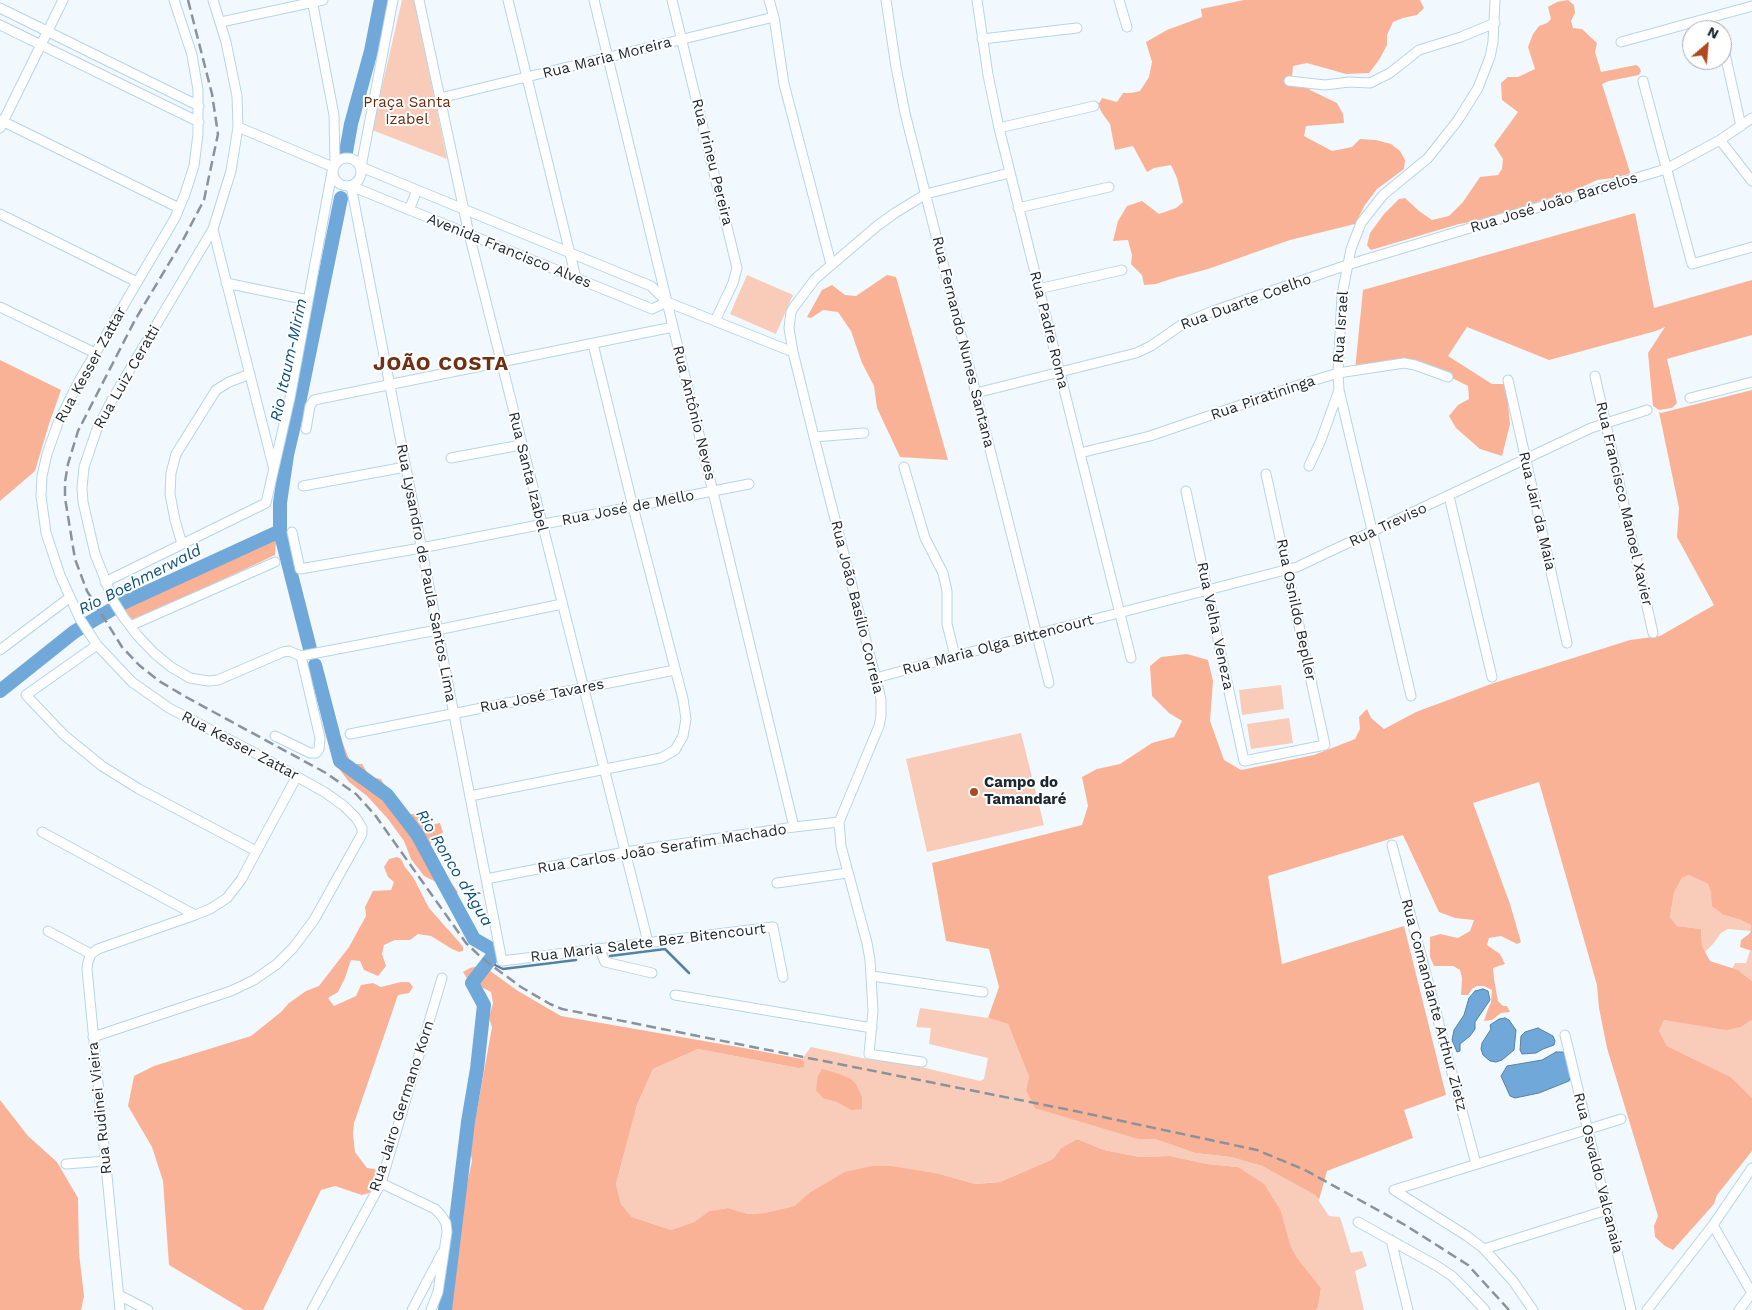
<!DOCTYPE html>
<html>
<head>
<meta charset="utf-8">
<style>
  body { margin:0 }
  #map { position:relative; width:1752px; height:1310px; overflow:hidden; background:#f2f9fe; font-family:"Work Sans",sans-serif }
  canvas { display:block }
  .north { position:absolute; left:1682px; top:20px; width:50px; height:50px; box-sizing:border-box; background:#fff; border:1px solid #a4a9ad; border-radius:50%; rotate:27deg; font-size:14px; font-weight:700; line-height:20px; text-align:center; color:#1b2731 }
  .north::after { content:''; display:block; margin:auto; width:18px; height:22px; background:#b04a1d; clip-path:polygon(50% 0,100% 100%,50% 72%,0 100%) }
</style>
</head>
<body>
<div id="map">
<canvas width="1752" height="1310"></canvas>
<div class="north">N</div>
</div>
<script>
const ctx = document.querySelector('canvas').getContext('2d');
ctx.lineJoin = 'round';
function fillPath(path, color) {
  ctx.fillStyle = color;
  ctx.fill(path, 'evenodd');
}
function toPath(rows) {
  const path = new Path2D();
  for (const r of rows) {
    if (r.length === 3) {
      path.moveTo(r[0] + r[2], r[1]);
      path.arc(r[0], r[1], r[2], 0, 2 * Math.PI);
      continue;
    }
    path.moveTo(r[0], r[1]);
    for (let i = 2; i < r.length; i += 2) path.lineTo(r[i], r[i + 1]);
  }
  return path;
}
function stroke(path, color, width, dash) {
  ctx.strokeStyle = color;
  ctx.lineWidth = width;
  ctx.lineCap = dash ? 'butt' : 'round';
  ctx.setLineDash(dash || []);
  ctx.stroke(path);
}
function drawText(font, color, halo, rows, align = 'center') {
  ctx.font = font + ' "Work Sans",sans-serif';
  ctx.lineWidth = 4;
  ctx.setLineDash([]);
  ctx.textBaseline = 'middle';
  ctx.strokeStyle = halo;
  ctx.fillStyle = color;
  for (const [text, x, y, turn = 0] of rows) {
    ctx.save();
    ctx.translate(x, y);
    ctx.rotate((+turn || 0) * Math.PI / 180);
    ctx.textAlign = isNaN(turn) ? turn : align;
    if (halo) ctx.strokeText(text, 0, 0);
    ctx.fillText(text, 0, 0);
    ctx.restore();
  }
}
const green = toPath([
  [402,0,414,0,447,159,372,130],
  [747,275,793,295,776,334,730,314],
  [1281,685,1284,709,1242,715,1239,690],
  [1289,718,1293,743,1251,749,1247,724],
  [1021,733,1044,825,927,852,906,759],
  [1689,875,1708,884,1724,915,1741,920,1751,925,1751,931,1728,929,1721,933,1713,944,1705,952,1702,946,1701,929,1677,926,1670,917,1674,893,1682,878],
  [1750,951,1752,951,1752,981,1738,970,1732,969,1735,963,1746,963],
  [920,1008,988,1018,1008,1024,1029,1077,1026,1090,1138,1139,1155,1139,1195,1153,1231,1157,1262,1166,1315,1195,1329,1216,1340,1217,1351,1253,1362,1251,1367,1266,1355,1271,1364,1310,1316,1310,1318,1307,1321,1288,1298,1259,1291,1247,1281,1211,1238,1167,1207,1164,1170,1156,1140,1157,1104,1150,1077,1139,1061,1148,1053,1159,1000,1182,975,1184,940,1174,809,1193,794,1206,765,1213,748,1214,728,1208,709,1211,694,1222,671,1230,632,1217,621,1204,616,1184,637,1105,653,1069,698,1049,798,1068,804,1062,802,1059,811,1047,867,1059,896,1061,980,1081,984,1079,988,1058,929,1044,931,1028,916,1027],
  [1664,1020,1741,1027,1752,1020,1752,1098,1731,1077,1667,1046,1659,1031]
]);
const forest = toPath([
  [1244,0,1420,0,1424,8,1417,15,1403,18,1393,22,1387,35,1387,45,1379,60,1369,73,1346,74,1307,63,1293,66,1292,77,1305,83,1310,90,1337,103,1343,114,1344,123,1306,126,1304,136,1332,151,1352,147,1360,139,1376,140,1391,144,1400,151,1405,160,1404,169,1377,189,1365,205,1355,224,1290,240,1208,269,1174,278,1156,284,1144,285,1142,275,1131,264,1132,255,1128,240,1113,241,1118,221,1127,206,1142,201,1159,214,1176,208,1183,202,1177,178,1171,165,1154,168,1147,172,1133,146,1115,150,1110,124,1102,113,1098,105,1102,98,1117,102,1123,93,1131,93,1140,91,1149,77,1152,62,1146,42,1167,30,1202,17,1201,9],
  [1568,0,1574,5,1575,13,1571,21,1573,28,1582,29,1597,43,1595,52,1601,72,1636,65,1639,67,1641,71,1639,75,1609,81,1602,84,1630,172,1629,174,1613,178,1597,180,1578,189,1481,220,1459,224,1371,250,1369,248,1367,245,1370,233,1384,214,1399,199,1405,198,1419,211,1432,220,1449,216,1463,202,1480,177,1498,175,1502,169,1503,159,1494,145,1518,112,1502,100,1501,83,1508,77,1518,77,1535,69,1528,47,1533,34,1539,26,1547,23,1551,19,1548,7,1557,2],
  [1635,213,1654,308,1752,280,1752,335,1667,359,1677,403,1672,408,1659,410,1653,406,1648,353,1665,327,1656,331,1549,360,1467,327,1448,356,1492,384,1506,384,1510,424,1502,456,1480,449,1456,428,1449,416,1458,405,1469,399,1468,386,1448,376,1414,362,1355,370,1363,290],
  [887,275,896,277,948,460,900,457,877,408,874,386,862,363,851,331,838,312,823,310,811,318,807,317,822,290,832,285,845,295,856,296],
  [0,360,61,390,49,424,35,471,0,501],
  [1752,390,1752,951,1740,947,1741,940,1749,934,1751,931,1751,925,1741,920,1724,915,1712,906,1711,892,1708,884,1689,875,1682,878,1674,893,1670,917,1677,926,1701,929,1702,946,1710,961,1738,970,1752,981,1752,1020,1741,1027,1726,1030,1664,1020,1659,1031,1667,1046,1731,1077,1752,1098,1752,1151,1717,1195,1714,1204,1673,1250,1665,1246,1655,1237,1654,1226,1658,1216,1607,1048,1599,1008,1597,985,1539,782,1473,803,1510,904,1521,942,1517,944,1501,936,1489,938,1487,945,1500,954,1505,964,1493,968,1494,979,1498,1001,1503,1006,1507,1006,1510,1012,1501,1013,1492,1020,1484,1021,1488,1009,1491,1003,1492,990,1484,986,1477,986,1472,989,1468,995,1461,995,1462,978,1460,970,1453,966,1434,966,1430,957,1430,937,1440,934,1458,938,1470,931,1474,920,1455,918,1439,912,1403,835,1268,876,1282,964,1404,926,1446,1095,1404,1110,1413,1138,1327,1171,1319,1200,1315,1195,1262,1166,1231,1157,1195,1153,1155,1139,1138,1139,1035,1108,1026,1090,1029,1077,1008,1024,988,1018,999,987,989,949,946,941,932,863,1082,825,1088,806,1082,777,1097,769,1120,764,1152,743,1174,737,1182,721,1169,713,1152,696,1150,666,1161,657,1187,654,1208,660,1213,681,1210,721,1224,760,1241,770,1314,755,1355,739,1360,729,1359,717,1367,709,1371,718,1384,729,1416,712,1491,684,1630,640,1660,636,1714,605,1677,537,1679,508,1659,412,1661,413],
  [260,535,276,541,275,555,137,620,132,619,128,615,120,599,122,596],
  [312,671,320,673,332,716,351,764,362,764,370,777,381,779,396,804,407,816,418,812,426,826,440,823,443,832,429,845,433,858,440,862,442,871,458,892,455,897,446,895,438,883,424,876,411,859,404,841,388,819,367,796,349,782,334,762,325,733],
  [397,857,401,859,405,867,413,877,429,908,460,943,463,947,463,951,459,952,452,949,431,936,418,934,410,940,395,940,384,945,382,954,386,966,378,976,364,970,360,961,351,960,345,978,338,992,328,998,334,1006,356,996,361,985,373,983,381,987,401,982,409,982,413,987,409,993,398,995,354,1123,353,1134,355,1152,367,1168,375,1169,376,1172,376,1183,369,1193,362,1195,335,1186,321,1190,263,1310,244,1310,169,1265,163,1181,152,1147,128,1106,134,1076,154,1066,251,1036,281,1012,289,1003,306,991,319,986,349,947,366,916,365,907,373,891,391,890,394,882,388,877,384,867,389,859],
  [482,965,518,991,561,1016,744,1048,802,1059,804,1062,804,1067,798,1068,698,1049,653,1069,637,1105,616,1184,621,1204,632,1217,671,1230,694,1222,709,1211,728,1208,748,1214,765,1213,794,1206,809,1193,845,1172,872,1166,891,1166,940,1174,975,1184,1000,1182,1053,1159,1061,1148,1077,1139,1104,1150,1140,1157,1170,1156,1207,1164,1238,1167,1264,1184,1281,1211,1291,1247,1298,1259,1321,1288,1318,1307,1316,1310,441,1310,442,1298,451,1284,454,1244,472,1161,470,1149,492,1027,489,1018,493,1003,491,992,468,980,463,972,470,968],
  [822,1069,839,1074,851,1079,856,1084,862,1097,862,1109,851,1110,837,1102,823,1098,816,1090,818,1076],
  [0,1100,28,1136,57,1162,78,1198,79,1253,84,1296,81,1310,0,1310]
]);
const water = toPath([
  [1483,989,1488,991,1490,1000,1475,1022,1475,1029,1470,1036,1460,1044,1460,1051,1457,1052,1452,1040,1454,1030,1464,1015,1469,998,1475,991,1483,989],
  [1505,1018,1509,1020,1516,1030,1514,1050,1502,1060,1496,1062,1490,1061,1483,1055,1481,1049,1482,1043,1491,1029,1490,1025,1499,1019,1505,1018],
  [1538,1028,1553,1036,1555,1041,1554,1045,1543,1049,1536,1053,1522,1054,1520,1050,1521,1036,1525,1032,1538,1028],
  [1556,1052,1563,1052,1567,1056,1571,1075,1569,1081,1539,1093,1515,1098,1510,1096,1501,1076,1507,1066,1542,1060,1556,1052]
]);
const stream = toPath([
  [610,956,665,949,689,973],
  [492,957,495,965,503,969,576,960]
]);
const river = toPath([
  [346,152,351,124,371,51,381,0],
  [310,649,280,531,280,503,287,455,298,408,341,198],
  [315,665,340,761,387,795,417,834,474,939,493,950,492,957,472,983,484,1005,477,1069,468,1122,445,1310],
  [0,691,74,632,92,621,123,603,280,531]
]);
const minor = toPath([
  [213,0,226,42,237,96,238,127,231,171,213,229,113,398,97,429,84,467,82,488,83,502,95,554,114,602,124,618,137,635,154,653,171,667,190,678,208,681,218,680,283,652,289,651,301,656],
  [312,0,334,115,335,163],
  [393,0,361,167,651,286,667,302,793,352],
  [419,0,469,234,648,942],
  [508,0,576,278],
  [594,0,794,827],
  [672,0,737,268,733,283,715,321],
  [769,0,774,17,784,84,831,264],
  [886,0,896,67,905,113,1049,683],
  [977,0,988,75,999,128,1131,658],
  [1119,0,1127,27],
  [0,8,199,106],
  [221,22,323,0],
  [0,25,199,122],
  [982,39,1077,28],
  [1621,42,1752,6],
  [1725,54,1741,126],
  [1289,81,1325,85,1349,82,1370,83,1390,73,1419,50,1461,37,1495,23],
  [1643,81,1692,264,1752,247],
  [440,98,774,17],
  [0,120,179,208],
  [238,127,333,167],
  [0,128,63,0],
  [999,128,1094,106],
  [1720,140,1752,181],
  [347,172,14],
  [351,186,502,961,773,927,783,977],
  [351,186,652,309,667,302],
  [1018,208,1109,187],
  [409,210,417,190],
  [0,214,137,282],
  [213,229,273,466],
  [226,283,308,300],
  [1038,289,1122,270],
  [0,307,95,353],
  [1595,376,1653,633],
  [1508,380,1567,643],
  [976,393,1136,353,1151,346,1184,323,1213,311,1347,265,1666,169,1720,140,1752,118],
  [1690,398,1752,382],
  [306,429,310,406,314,400,673,327],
  [814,437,864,433],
  [1080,453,1150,436,1302,384,1338,373,1404,363,1415,365,1448,377],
  [451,458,521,445],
  [1309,466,1321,440,1339,390],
  [904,467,925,538,943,573,947,591,947,624,955,656],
  [303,486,405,467],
  [1186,491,1244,761,1325,745,1266,474],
  [1449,496,1492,677],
  [292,532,300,569,421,548,749,484],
  [182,544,175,520,170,494,171,473,176,454,216,390,229,382,250,374],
  [105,582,266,503,290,398,332,172],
  [130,626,275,562],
  [97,645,26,695,64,735,102,766,139,789,256,851],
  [0,650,69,598],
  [301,656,437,630,562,604],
  [876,678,1037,634,1297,567,1591,428,1647,410],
  [1411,696,1339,390,1338,373,1342,295,1351,249,1361,223,1383,195,1428,158,1458,120,1478,88,1490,57,1493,42,1495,0],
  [350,734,675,670],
  [275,736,310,753,316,753,319,749,320,738,301,656],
  [470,796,661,758,675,750,683,736,686,719,683,699,633,507,593,344],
  [42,832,195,915],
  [1392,845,1476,1164],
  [486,879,625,852,794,827,839,822],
  [777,883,847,873],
  [48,931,91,954],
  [599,948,605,962,652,973],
  [872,976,983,992],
  [675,995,872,1028],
  [1565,1035,1631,1310],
  [93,1037,231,991,254,980,277,964,293,948,314,920,362,834,362,828,356,818,344,806,326,793,255,753,169,708,132,682,97,645,80,619,60,575,46,533,41,496,42,476,47,454,58,423,79,381,175,218,185,194,194,166,198,134,198,90,192,55,174,0],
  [922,1062,869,1054,873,1011,870,960,867,943,841,846,839,822,879,726,881,716,881,699,814,437,793,352,789,328,791,312,794,307,815,279,877,226,895,213,926,194,1009,173],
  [66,1164,106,1161],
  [381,1183,435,1209,441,1215,446,1223,447,1232,438,1292,431,1310],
  [1394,1190,1621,1119],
  [1394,1190,1467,1236,1484,1249,1513,1281,1533,1310],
  [1358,1222,1437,1266,1452,1276,1467,1291,1485,1310],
  [1713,1225,1752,1293],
  [1391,1240,1408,1310],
  [1484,1249,1607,1210],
  [119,1295,148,1310],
  [120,1310,87,969,88,962,91,954,98,949,195,915,210,909,227,898,241,880,297,776],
  [312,1310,381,1183,442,978],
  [412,1310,442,1253],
  [1647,1310,1713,1225,1752,1168],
  [1739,1310,1752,1293]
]);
const rail = toPath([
  [188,0,212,94,218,134,204,200,183,240,135,320,78,431,68,464,65,482,65,498,75,559,87,591,122,647,139,665,159,681,186,697,326,773,356,794,375,815,466,943,483,959,521,987,550,1004,562,1009,1075,1111,1257,1150,1305,1170,1405,1225,1468,1265,1509,1310]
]);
const markers = [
  [974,792,5,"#b04a1d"]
];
const streetNames = [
  ["Rua Maria Moreira",607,58,-14],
  ["Rua Irineu Pereira",712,162,76],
  ["Rua José João Barcelos",1554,203,-17],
  ["Avenida Francisco Alves",509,251,22],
  ["Rua Duarte Coelho",1246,302,-20],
  ["Rua Israel",1341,327,-86],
  ["Rua Padre Roma",1049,330,76],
  ["Rua Fernando Nunes Santana",963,342,76],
  ["Rua Kesser Zattar",91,365,-61],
  ["Rua Luiz Ceratti",127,377,-60],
  ["Rua Piratininga",1263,398,-19],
  ["Rua Antônio Neves",694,413,76],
  ["Rua Santa Izabel",528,472,76],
  ["Rua Francisco Manoel Xavier",1624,504,77],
  ["Rua José de Mello",628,508,-11],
  ["Rua Jair da Maia",1537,511,77],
  ["Rua Treviso",1388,525,-25],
  ["Rua Lysandro de Paula Santos Lima",426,573,79],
  ["Rua João Basílio Correia",857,607,76],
  ["Rua Osnildo Bepller",1296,610,78],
  ["Rua Velha Veneza",1215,626,78],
  ["Rua Maria Olga Bittencourt",998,645,-15],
  ["Rua José Tavares",542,696,-11],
  ["Rua Kesser Zattar",240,746,28],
  ["Rua Carlos João Serafim Machado",662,849,-9],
  ["Rua Maria Salete Bez Bitencourt",648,943,-7],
  ["Rua Comandante Arthur Zietz",1434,1005,75],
  ["Rua Jairo Germano Korn",402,1106,-72],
  ["Rua Rudinei Vieira",100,1108,-96],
  ["Rua Osvaldo Valcanaia",1598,1173,76]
];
const parkNames = [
  ["Praça Santa",407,103],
  ["Izabel",407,120]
];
const poiNames = [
  ["Campo do",984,783],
  ["Tamandaré",984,800]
];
const waterNames = [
  ["Rio Itaum-Mirim",289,360,-78],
  ["Rio Boehmerwald",140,580,-27],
  ["Rio Ronco d'Água",454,868,59]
];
const districtNames = [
  ["JOÃO COSTA",441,364]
];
fillPath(green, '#f9cbb9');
fillPath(forest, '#fab296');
fillPath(water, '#6fa8d9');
stroke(water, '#5681a7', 1);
stroke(stream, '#5681a7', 2.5);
stroke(river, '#6fa8d9', 14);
stroke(minor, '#b6d4ee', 11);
stroke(minor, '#fff', 9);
stroke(rail, '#8a939b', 2.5, [10, 5]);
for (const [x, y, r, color] of markers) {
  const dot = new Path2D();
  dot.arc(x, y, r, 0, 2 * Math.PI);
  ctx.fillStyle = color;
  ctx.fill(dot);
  stroke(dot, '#fff', 2);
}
drawText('15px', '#1b2731', '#fff', streetNames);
drawText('15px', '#692a0e', '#fff', parkNames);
drawText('bold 15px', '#1b2731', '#fff', poiNames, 'left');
drawText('italic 16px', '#0b4f7d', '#fff', waterNames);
ctx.letterSpacing = '1px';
drawText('bold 20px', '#703014', '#fff', districtNames);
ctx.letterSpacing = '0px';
</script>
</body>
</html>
